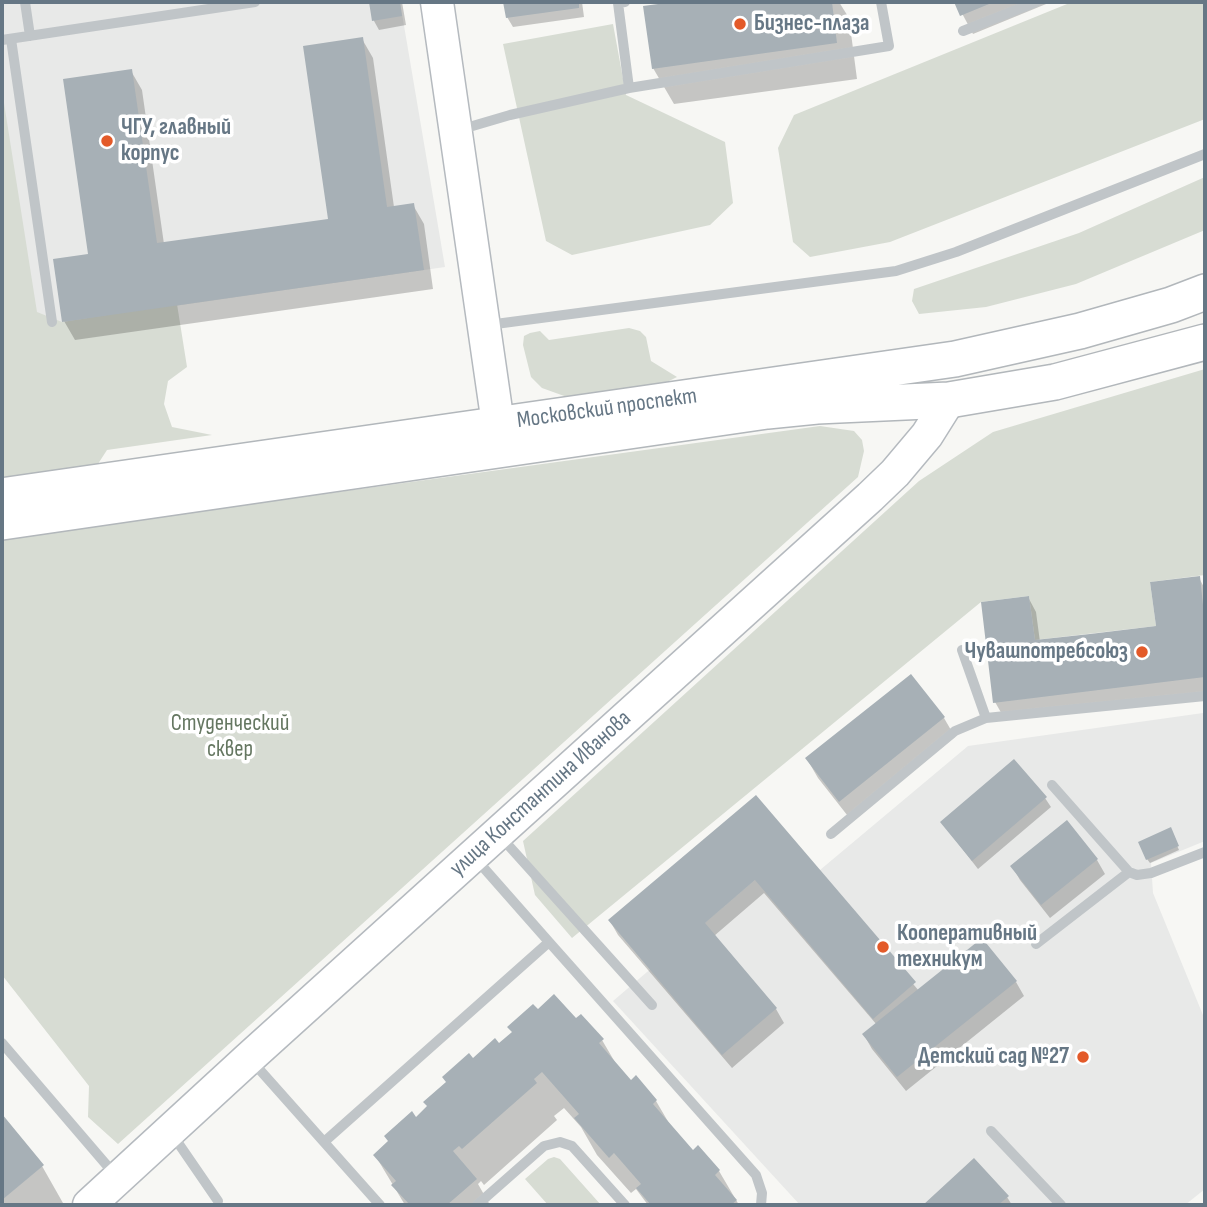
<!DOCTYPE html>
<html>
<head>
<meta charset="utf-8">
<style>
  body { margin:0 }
  #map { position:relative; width:1207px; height:1207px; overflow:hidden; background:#f7f7f4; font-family:"Sofia Sans Condensed",sans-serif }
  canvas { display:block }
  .frame { position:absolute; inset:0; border:4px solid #667785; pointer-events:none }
</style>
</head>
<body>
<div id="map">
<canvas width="1207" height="1207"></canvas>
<div class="frame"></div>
</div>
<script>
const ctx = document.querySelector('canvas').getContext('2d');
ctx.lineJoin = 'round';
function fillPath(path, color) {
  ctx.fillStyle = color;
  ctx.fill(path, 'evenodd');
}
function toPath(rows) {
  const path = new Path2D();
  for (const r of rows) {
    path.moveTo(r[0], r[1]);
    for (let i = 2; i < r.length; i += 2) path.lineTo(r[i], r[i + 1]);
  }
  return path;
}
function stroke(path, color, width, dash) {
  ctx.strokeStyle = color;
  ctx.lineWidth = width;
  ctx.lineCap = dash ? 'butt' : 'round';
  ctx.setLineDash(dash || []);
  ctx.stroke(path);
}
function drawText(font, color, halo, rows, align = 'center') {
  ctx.font = font + ' "Sofia Sans Condensed",sans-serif';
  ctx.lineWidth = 7;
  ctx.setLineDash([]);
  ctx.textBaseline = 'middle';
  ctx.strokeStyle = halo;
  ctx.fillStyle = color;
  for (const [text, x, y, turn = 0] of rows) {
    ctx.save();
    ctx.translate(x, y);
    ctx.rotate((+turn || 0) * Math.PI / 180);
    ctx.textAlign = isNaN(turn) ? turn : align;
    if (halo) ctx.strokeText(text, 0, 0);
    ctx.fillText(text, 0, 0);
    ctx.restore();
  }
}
const built = toPath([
  [2,2,400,2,445,267,2,331],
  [1203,713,1205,727,1205,841,1151,863,1153,893,1205,1020,1205,1189,1185,1205,800,1205,613,1001,755,880,820,870,968,746]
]);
const green = toPath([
  [1072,2,1205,2,1205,119,890,242,810,257,793,242,778,148,794,115],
  [613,24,626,95,725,142,733,203,710,225,572,255,546,241,503,44],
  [2,102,4,103,37,312,62,322,177,304,187,367,168,381,164,404,172,427,212,435,107,450,94,470,2,483],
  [1205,177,1205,230,1076,284,986,307,919,314,912,301,914,289,1079,233],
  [629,328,640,331,646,337,651,361,677,377,661,385,567,397,542,388,531,377,523,345,524,336,530,333,540,331,549,340],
  [1205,369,1205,575,1150,582,1156,626,1035,640,1029,596,981,602,572,938,535,895,523,841,919,481,993,432],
  [820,426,854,431,862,440,864,451,858,477,118,1144,88,1117,89,1086,2,975,2,538],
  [554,1157,560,1159,601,1205,548,1205,525,1179,548,1159]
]);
const shadow = toPath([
  [371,2,402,2,406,25,379,30,374,21],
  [505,2,582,2,584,17,513,27,507,17],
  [686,2,839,2,849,18,857,79,674,104,653,68,645,7],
  [956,2,1051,2,973,34],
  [362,39,373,58,394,207,413,205,424,224,433,289,75,340,64,321,90,255,131,71,142,90,164,244,330,220],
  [1199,578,1205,589,1205,692,1003,716,995,702,1028,597,1036,612,1040,642,1158,628],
  [911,677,944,718,955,737,851,820,818,778,807,759],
  [756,797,919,991,1016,982,1024,996,906,1091,872,1049,864,1035,877,1025,764,893,714,936,776,1009,784,1023,732,1068,618,935,610,921],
  [1045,798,1051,807,978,869,942,823],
  [1172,834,1179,850,1150,863,1147,859],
  [1097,860,1105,874,1050,918,1020,880,1012,866],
  [537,1011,576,1021,602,1040,619,1069,630,1082,656,1101,673,1130,693,1152,698,1148,719,1171,739,1205,648,1205,636,1189,631,1193,597,1155,581,1127,564,1108,554,1116,557,1120,484,1185,481,1181,478,1184,490,1205,405,1205,375,1155,416,1119,472,1060,499,1045],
  [2,1116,42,1166,63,1203,60,1205,2,1205],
  [974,1161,1007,1197,1012,1205,926,1205]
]);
const building = toPath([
  [369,2,400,2,402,16,372,21],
  [503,2,579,2,579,8,506,18],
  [673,2,832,2,837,43,652,69,643,6],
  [954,2,994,2,960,16],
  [363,37,387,207,414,203,424,270,62,322,53,259,88,254,63,79,132,69,157,243,328,219,303,46],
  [1200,576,1205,624,1205,677,993,703,981,602,1029,596,1035,640,1090,634,1156,626,1150,582],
  [911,674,945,717,839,802,805,758],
  [1014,759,1047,797,972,861,940,822],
  [756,795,916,982,873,1019,755,880,705,923,777,1008,722,1055,608,920],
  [1067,820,1098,859,1041,905,1010,866],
  [1171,827,1179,846,1146,860,1138,842],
  [982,938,1017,981,897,1077,862,1034],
  [554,994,576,1018,581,1014,604,1039,599,1043,631,1080,636,1075,657,1100,653,1104,693,1150,698,1145,720,1170,715,1175,737,1200,731,1205,651,1205,636,1188,641,1184,614,1153,609,1158,574,1118,579,1114,542,1072,534,1079,537,1083,462,1149,459,1146,453,1151,477,1179,447,1205,410,1205,391,1185,396,1181,373,1155,388,1141,384,1136,412,1111,416,1117,427,1106,423,1102,446,1082,442,1077,469,1053,473,1058,495,1038,499,1043,512,1032,507,1027,533,1004,538,1009],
  [2,1114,44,1165,2,1200],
  [974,1158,1009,1196,998,1205,923,1205]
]);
const lane = toPath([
  [25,2,30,36],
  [625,2,618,3,629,88],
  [963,31,1036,2],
  [11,39,52,322],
  [2,40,255,2],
  [459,130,510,115,629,88,889,46,881,2],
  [488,325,896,271,956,252,1205,154],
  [962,650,986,718],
  [1052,785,1129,872,1137,875,1151,873,1205,852],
  [831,834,955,731,986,718,1205,696],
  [500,836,652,1005],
  [549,942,756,1175,762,1193,761,1205],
  [1036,944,1129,872],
  [2,1043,116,1176],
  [251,1060,380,1205],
  [991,1131,1061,1205],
  [172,1134,218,1201],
  [324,1142,549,942,475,858],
  [477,1205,544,1146,560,1142,572,1146,625,1205]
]);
const secondary = toPath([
  [437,2,498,424],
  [89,1205,249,1058,870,497,895,473,927,435,949,400]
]);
const primary = toPath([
  [2,496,955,359,1080,331,1171,305,1205,292],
  [2,522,767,411,817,406,949,400,1055,382,1205,342]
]);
const markers = [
  [740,24,7,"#e35a29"],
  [107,141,7,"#e35a29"],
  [1142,652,7,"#e35a29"],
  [883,947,7,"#e35a29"],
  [1083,1057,7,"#e35a29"]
];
const poiNames = [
  ["Бизнес-плаза",754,24],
  ["ЧГУ, главный",121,128],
  ["корпус",121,154],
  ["Чувашпотребсоюз",1128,652,"right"],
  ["Кооперативный",897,934],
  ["техникум",897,960],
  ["Детский сад №27",1069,1057,"right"]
];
const streetNames = [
  ["Московский проспект",607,409,-8],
  ["улица Константина Иванова",541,794,-42]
];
const parkNames = [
  ["Студенческий",230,724],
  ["сквер",230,750]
];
fillPath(built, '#e8e9e8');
fillPath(green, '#d7dcd3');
fillPath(shadow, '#0003');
fillPath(building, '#a7b0b6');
stroke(secondary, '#b5babf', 35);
stroke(primary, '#b2b7bb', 38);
stroke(lane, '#c0c5c8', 10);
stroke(secondary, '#fff', 32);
stroke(primary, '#fff', 35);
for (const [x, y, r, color] of markers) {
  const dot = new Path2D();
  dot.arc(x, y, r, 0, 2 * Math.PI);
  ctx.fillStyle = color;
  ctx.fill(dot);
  stroke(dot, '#fff', 2.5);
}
drawText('bold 23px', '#667785', '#fff', poiNames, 'left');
drawText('23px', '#667785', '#fff', streetNames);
drawText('23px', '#657761', '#fff', parkNames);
</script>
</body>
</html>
